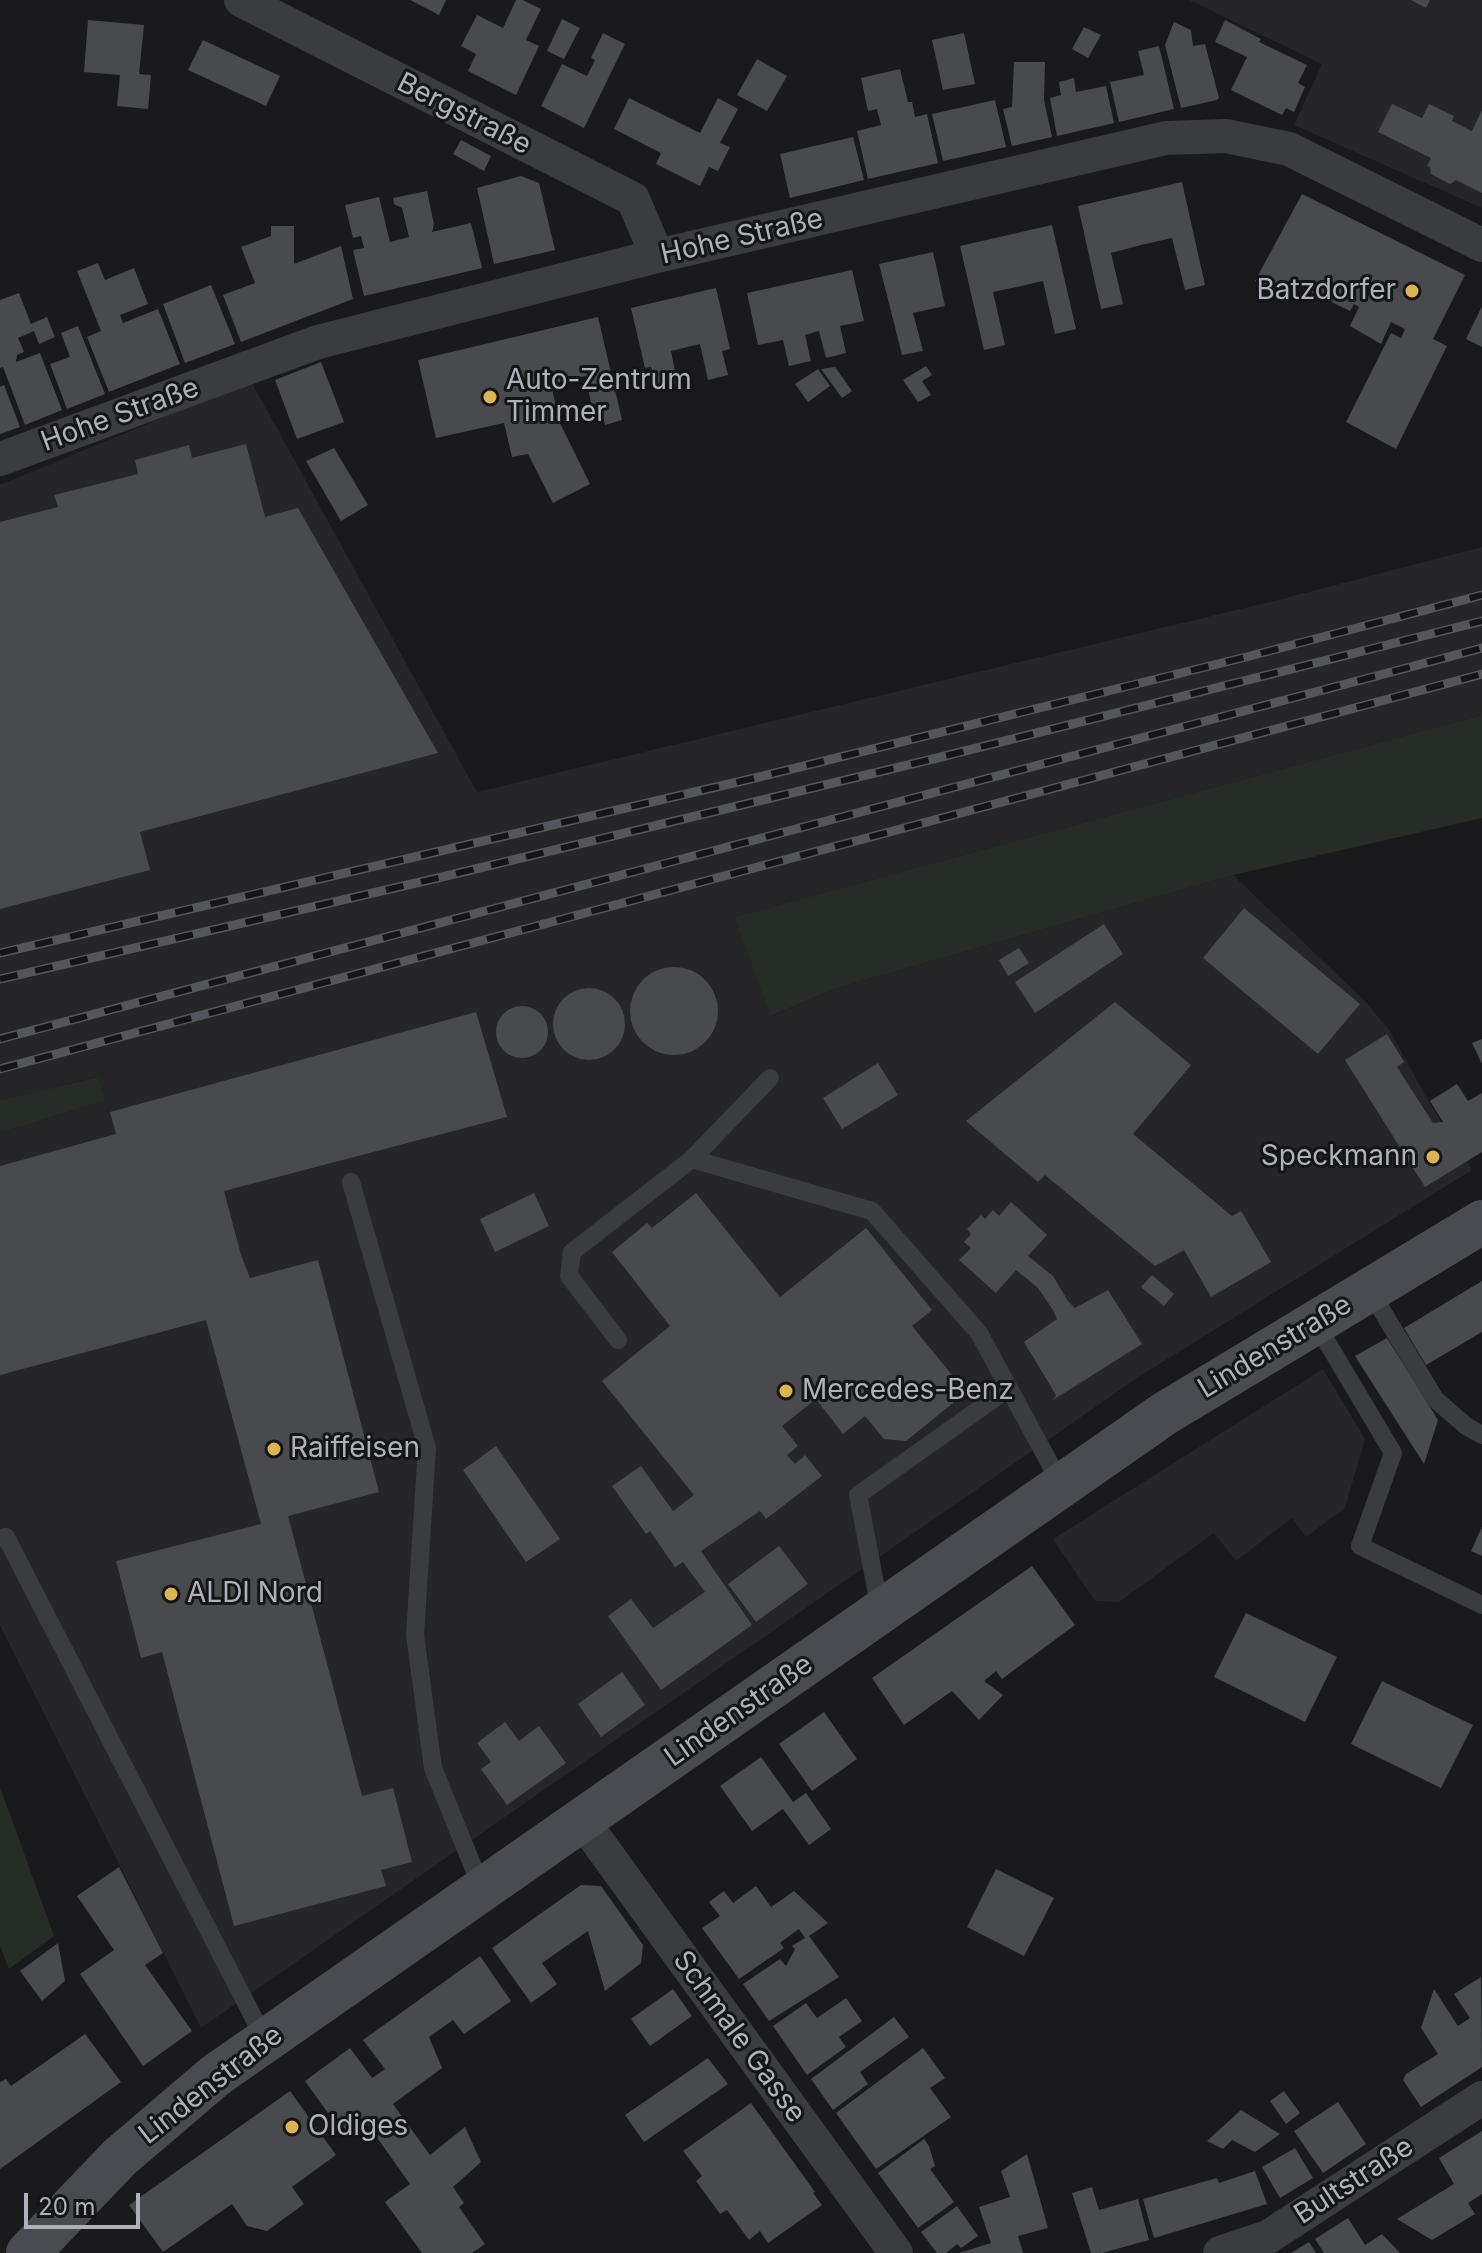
<!DOCTYPE html>
<html>
<head>
<meta charset="utf-8">
<style>
  body { margin:0 }
  #map { position:relative; width:1482px; height:2253px; overflow:hidden; background:#1a1a1c; font-family:Inter,sans-serif }
  canvas { display:block }
  .scale { position:absolute; left:24px; top:2193px; width:116px; height:36px; box-sizing:border-box; border:4px solid #aeb1ba; border-top:0; padding-left:10px; font-size:24px; line-height:28px; white-space:nowrap; color:#aeb1ba; -webkit-text-stroke:6px #151517; paint-order:stroke }
</style>
</head>
<body>
<div id="map">
<canvas width="1482" height="2253"></canvas>
<div class="scale">20 m</div>
</div>
<script>
const ctx = document.querySelector('canvas').getContext('2d');
ctx.lineJoin = 'round';
function fillPath(path, color) {
  ctx.fillStyle = color;
  ctx.fill(path, 'evenodd');
}
function toPath(rows) {
  const path = new Path2D();
  for (const r of rows) {
    if (r.length === 3) {
      path.moveTo(r[0] + r[2], r[1]);
      path.arc(r[0], r[1], r[2], 0, 2 * Math.PI);
      continue;
    }
    path.moveTo(r[0], r[1]);
    for (let i = 2; i < r.length; i += 2) path.lineTo(r[i], r[i + 1]);
  }
  return path;
}
function stroke(path, color, width, dash) {
  ctx.strokeStyle = color;
  ctx.lineWidth = width;
  ctx.lineCap = dash ? 'butt' : 'round';
  ctx.setLineDash(dash || []);
  ctx.stroke(path);
}
function drawText(font, color, halo, rows, align = 'center') {
  ctx.font = font + ' Inter,sans-serif';
  ctx.lineWidth = 6;
  ctx.setLineDash([]);
  ctx.textBaseline = 'middle';
  ctx.strokeStyle = halo;
  ctx.fillStyle = color;
  for (const [text, x, y, turn = 0] of rows) {
    ctx.save();
    ctx.translate(x, y);
    ctx.rotate((+turn || 0) * Math.PI / 180);
    ctx.textAlign = isNaN(turn) ? turn : align;
    if (halo) ctx.strokeText(text, 0, 0);
    ctx.fillText(text, 0, 0);
    ctx.restore();
  }
}
const built = toPath([
  [1189,0,1482,0,1482,208,1294,125,1322,64],
  [251,381,477,792,1274,601,1482,547,1482,715,734,917,772,1016,837,988,1233,875,1365,1001,1390,1031,1429,1102,1472,1170,1140,1376,201,2028,0,1625,0,1133,106,1100,97,1077,0,1100,0,485],
  [1323,1369,1365,1439,1345,1508,1306,1537,1292,1518,1236,1561,1214,1533,1119,1602,1095,1601,1053,1539]
]);
const green = toPath([
  [1482,715,1482,818,1233,875,837,988,771,1016,734,917],
  [98,1077,106,1100,0,1133,0,1100],
  [0,1787,54,1936,9,1969,0,1946]
]);
const building = toPath([
  [410,0,446,0,439,15],
  [516,0,523,0,541,9,526,40,539,46,516,95,468,71,476,54,461,46,477,15,503,28],
  [1411,0,1430,0,1426,8],
  [562,19,580,28,564,59,547,51],
  [88,20,144,25,139,74,151,75,148,109,117,106,120,75,84,72],
  [1225,20,1261,39,1259,42,1307,65,1298,83,1305,87,1294,112,1286,108,1282,115,1231,90,1247,57,1215,42],
  [1174,22,1191,30,1193,46,1205,44,1219,98,1217,100,1181,108,1165,45],
  [1084,27,1101,35,1088,58,1072,49],
  [603,33,625,44,584,128,541,106,562,64,587,76,595,60,591,58],
  [964,33,975,84,943,90,932,40],
  [203,40,280,76,266,106,188,70],
  [1159,46,1174,109,1119,122,1110,82,1144,75,1138,51],
  [757,59,787,76,767,111,737,95],
  [1014,62,1045,62,1044,100,1052,137,1012,146,1003,109,1012,107],
  [900,69,908,102,912,102,915,117,927,114,938,163,868,179,857,131,881,125,877,109,868,111,861,78],
  [1074,78,1076,92,1106,86,1114,123,1057,136,1050,98,1061,95,1059,82],
  [629,98,700,133,718,98,738,109,720,143,730,147,718,171,709,167,700,186,656,164,661,153,614,129],
  [995,100,1006,147,943,161,932,114],
  [1392,104,1422,118,1429,104,1454,116,1452,121,1472,131,1482,110,1482,193,1456,180,1450,184,1431,174,1430,167,1427,166,1431,158,1378,132],
  [853,137,864,180,790,198,780,154],
  [461,140,491,156,484,171,453,154],
  [521,176,539,183,555,250,494,264,477,188],
  [1182,182,1205,285,1185,290,1172,238,1141,245,1111,253,1123,304,1101,309,1078,206],
  [427,191,434,224,432,232,471,223,482,268,364,296,353,250,364,248,361,236,353,238,345,205,379,197,390,242,409,237,402,208,394,204,393,198],
  [1302,194,1465,275,1433,339,1447,346,1396,449,1346,422,1391,333,1401,338,1405,329,1391,322,1381,344,1350,326,1359,307,1354,304,1350,311,1298,286,1292,299,1255,281],
  [1052,225,1076,329,1055,334,1043,281,1012,288,993,292,1005,345,984,350,960,246],
  [271,226,294,226,294,264,341,246,353,299,241,342,223,295,255,283,241,247,271,236],
  [933,252,945,306,913,313,923,351,902,355,879,264],
  [98,263,105,280,134,268,148,304,120,315,123,323,158,309,180,364,109,392,87,337,101,331,77,271],
  [852,270,864,321,840,326,846,353,826,358,819,331,805,335,811,361,789,366,783,340,758,345,747,293],
  [211,285,235,344,185,363,163,304],
  [716,288,730,349,722,351,728,375,708,380,700,344,671,351,678,386,657,391,651,367,645,368,631,308],
  [19,293,31,324,47,317,55,337,39,344,34,331,18,338,24,352,17,355,16,362,40,353,62,410,25,425,3,367,0,368,0,300],
  [1482,306,1482,347,1466,339],
  [598,317,622,420,605,425,602,413,594,415,585,376,551,384,557,411,554,411,590,484,553,503,528,454,512,457,504,423,436,438,418,360],
  [78,326,105,394,67,409,50,364,70,357,61,333],
  [321,362,344,422,297,439,275,380],
  [926,366,932,375,922,381,931,395,918,402,903,380],
  [835,367,852,391,842,398,821,369],
  [818,369,830,386,808,402,795,384],
  [4,385,20,427,0,434,0,387],
  [246,444,265,517,298,508,438,753,140,832,150,870,0,909,0,522,58,507,54,495,138,474,135,460,189,445,192,458],
  [334,448,368,505,341,521,306,461],
  [1244,908,1360,1004,1318,1054,1203,958],
  [1104,924,1123,954,1035,1013,1015,982],
  [1019,948,1029,963,1008,976,999,960],
  [674,1011,44],
  [589,1024,36],
  [1115,1002,1191,1065,1133,1134,1232,1216,1241,1211,1271,1262,1211,1297,1184,1250,1155,1266,1045,1175,1038,1182,966,1121],
  [522,1032,26],
  [476,1012,507,1117,224,1191,241,1255,250,1278,318,1260,379,1492,288,1516,362,1796,393,1788,412,1862,381,1870,386,1886,234,1926,162,1652,141,1658,116,1561,261,1524,206,1320,0,1375,0,1166,116,1134,110,1112],
  [1387,1034,1404,1062,1397,1067,1433,1123,1443,1122,1430,1101,1457,1084,1468,1101,1482,1093,1482,1152,1425,1187,1345,1060],
  [1482,1039,1482,1064,1472,1043],
  [878,1063,898,1095,842,1129,823,1098],
  [534,1193,549,1226,495,1252,480,1219],
  [696,1193,780,1297,866,1228,932,1310,912,1326,956,1380,953,1403,906,1441,884,1439,865,1416,843,1434,816,1399,782,1426,798,1446,787,1455,795,1464,805,1455,822,1476,766,1519,760,1511,701,1551,752,1625,661,1690,608,1616,631,1599,653,1628,705,1592,683,1562,675,1567,650,1531,646,1534,612,1486,641,1466,673,1511,694,1495,602,1381,670,1326,612,1252,647,1223,652,1228],
  [1011,1202,1047,1235,1028,1256,1053,1276,1068,1301,1075,1308,1108,1290,1142,1344,1053,1400,1056,1395,1024,1342,1057,1319,1053,1310,1038,1288,1016,1270,996,1293,959,1260,971,1248,964,1242,971,1234,967,1229,981,1215,985,1219,993,1210,999,1216],
  [1152,1275,1174,1294,1164,1306,1141,1287],
  [1482,1281,1482,1332,1426,1365,1404,1328],
  [1387,1338,1438,1420,1424,1464,1355,1356],
  [496,1446,560,1539,526,1562,463,1470],
  [1482,1527,1482,1556,1471,1551],
  [779,1546,808,1584,756,1622,728,1584],
  [1032,1566,1075,1625,1002,1679,996,1671,984,1681,1003,1695,979,1720,952,1691,904,1725,872,1678],
  [1246,1613,1337,1657,1305,1722,1214,1677],
  [622,1672,645,1705,601,1737,578,1704],
  [1382,1681,1473,1725,1441,1788,1351,1744],
  [824,1712,857,1759,812,1791,779,1744],
  [505,1722,519,1741,539,1726,566,1763,507,1805,481,1769,491,1762,477,1743],
  [761,1757,793,1802,806,1793,831,1829,809,1845,783,1809,752,1831,720,1786],
  [119,1867,163,1953,145,1965,192,2031,143,2066,80,1974,114,1950,77,1896],
  [996,1869,1054,1898,1024,1956,967,1927],
  [581,1885,601,1886,643,1945,641,1963,605,1991,588,1931,542,1963,557,1984,531,2003,492,1948],
  [756,1886,771,1907,794,1891,828,1923,809,1936,839,1977,769,2021,743,1984,780,1959,786,1966,795,1949,792,1946,805,1938,799,1929,780,1943,784,1948,739,1979,702,1928,720,1916,709,1902,724,1891,733,1903],
  [58,1943,65,1981,42,2001,20,1971],
  [480,1956,511,2001,464,2034,453,2020,429,2037,442,2068,393,2104,430,2155,465,2127,481,2162,453,2187,464,2203,459,2207,485,2244,472,2253,422,2253,385,2202,410,2184,368,2125,351,2137,332,2111,328,2113,305,2081,350,2048,372,2078,385,2069,363,2040],
  [1481,1977,1482,2067,1421,2107,1403,2080,1406,2074,1438,2054,1421,2028,1434,1989,1458,2026,1470,2018,1454,1994],
  [673,1989,692,2016,650,2046,631,2019],
  [846,1998,862,2021,839,2037,846,2047,807,2075,773,2026,806,2003,817,2018],
  [894,2017,909,2037,860,2072,868,2084,833,2110,811,2079],
  [85,2034,121,2082,0,2169,0,2082,6,2079,11,2086],
  [923,2048,945,2078,930,2088,951,2117,876,2169,836,2113],
  [708,2058,728,2084,644,2142,625,2115],
  [290,2091,336,2155,292,2187,304,2204,267,2231,247,2226,232,2204,163,2252,129,2205],
  [1284,2091,1300,2113,1286,2124,1270,2101],
  [1338,2102,1366,2144,1323,2173,1294,2131],
  [751,2103,815,2192,813,2193,822,2205,768,2243,760,2231,749,2240,727,2210,720,2214,696,2181,702,2176,683,2151],
  [1241,2110,1280,2134,1255,2152,1232,2140,1223,2149,1207,2141],
  [1482,2131,1482,2194,1468,2203,1475,2214,1432,2240,1397,2219,1454,2184,1439,2158],
  [924,2139,929,2146,935,2166,930,2169,954,2202,918,2228,878,2173],
  [1295,2148,1313,2178,1280,2198,1262,2167],
  [1027,2154,1048,2228,1018,2236,1023,2253,959,2253,991,2243,979,2207,1010,2197,1001,2171],
  [1255,2171,1267,2204,1154,2238,1143,2199,1217,2178,1219,2183],
  [1092,2187,1099,2210,1138,2199,1149,2240,1102,2253,1091,2253,1072,2193],
  [957,2206,978,2236,961,2248,957,2244,946,2253,937,2253,921,2232],
  [1348,2218,1365,2245,1382,2234,1400,2253,1324,2253,1315,2239],
  [1309,2242,1316,2253,1291,2253]
]);
const lane = toPath([
  [692,1159,770,1078],
  [351,1182,427,1448,415,1635,433,1768,482,1889],
  [1369,1289,1435,1399,1466,1426,1482,1435],
  [1315,1322,1393,1453,1360,1546,1482,1605],
  [618,1340,569,1276,572,1252,692,1159,872,1211,979,1333,1062,1486],
  [0,1538,6,1537,265,2040],
  [880,1609,858,1495,1009,1388]
]);
const street = toPath([
  [241,0,633,199,657,256],
  [0,459,318,342,657,256,1166,138,1226,136,1289,149,1482,245],
  [582,1820,896,2253],
  [1220,2253,1268,2237,1482,2098]
]);
const secondary = toPath([
  [28,2253,120,2157,216,2075,1164,1414,1482,1222]
]);
const rail = toPath([
  [0,953,755,778,1250,656,1482,595],
  [0,979,442,877,937,758,1482,621],
  [0,1039,1482,648],
  [0,1069,1482,674]
]);
const markers = [
  [1412,291,8,"#dcb451"],
  [490,397,8,"#dcb451"],
  [1433,1157,8,"#dcb451"],
  [786,1391,8,"#dcb451"],
  [274,1449,8,"#dcb451"],
  [171,1594,8,"#dcb451"],
  [292,2127,8,"#dcb451"]
];
const streetNames = [
  ["Bergstraße",464,114,27],
  ["Hohe Straße",742,237,-13],
  ["Hohe Straße",120,415,-20],
  ["Lindenstraße",1275,1347,-31],
  ["Lindenstraße",739,1711,-35],
  ["Schmale Gasse",739,2037,54],
  ["Lindenstraße",211,2085,-38],
  ["Bultstraße",1354,2181,-33]
];
const poiNames = [
  ["Batzdorfer",1396,291,"right"],
  ["Auto-Zentrum",506,381],
  ["Timmer",506,413],
  ["Speckmann",1417,1157,"right"],
  ["Mercedes-Benz",802,1391],
  ["Raiffeisen",290,1449],
  ["ALDI Nord",187,1594],
  ["Oldiges",308,2127]
];
fillPath(built, '#262629');
fillPath(green, '#262d27');
fillPath(building, '#494a4e');
stroke(lane, '#3b3c40', 18);
stroke(street, '#3b3c40', 34);
stroke(secondary, '#4a4b50', 44);
stroke(rail, '#55565b', 9);
stroke(rail, '#151517', 6, [18]);
for (const [x, y, r, color] of markers) {
  const dot = new Path2D();
  dot.arc(x, y, r, 0, 2 * Math.PI);
  ctx.fillStyle = color;
  ctx.fill(dot);
  stroke(dot, '#151517', 3);
}
drawText('28px', '#aeb1ba', '#151517', streetNames);
drawText('28px', '#aeb1ba', '#151517', poiNames, 'left');
</script>
</body>
</html>
